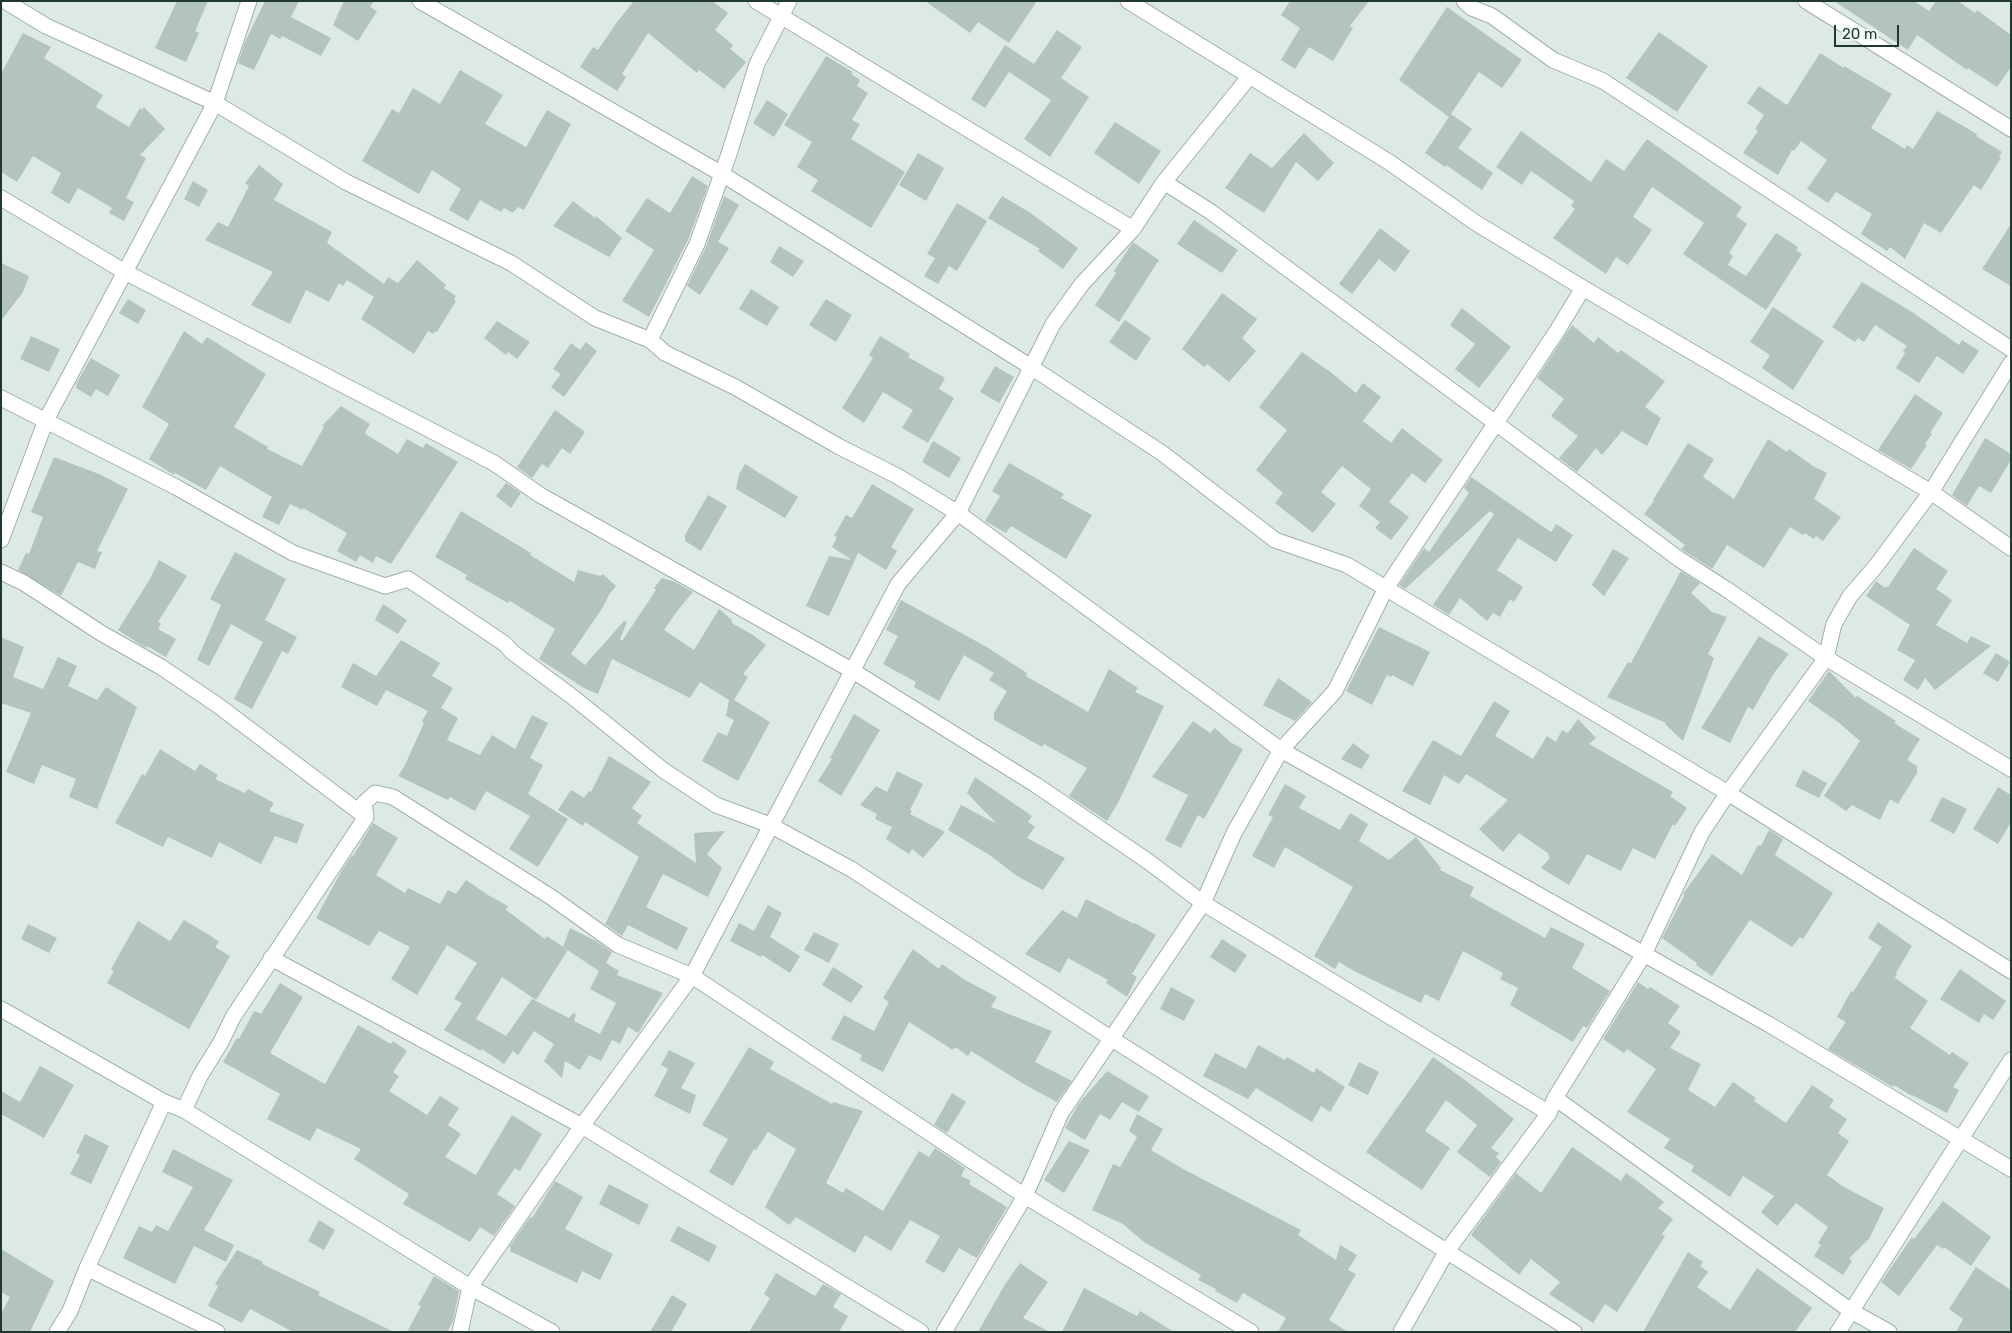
<!DOCTYPE html>
<html>
<head>
<meta charset="utf-8">
<style>
  body { margin:0 }
  #map { position:relative; width:2012px; height:1333px; overflow:hidden; background:#dde9e4; font-family:Rubik,sans-serif }
  canvas { display:block }
  .frame { position:absolute; inset:0; border:2px solid #1f3832; pointer-events:none }
  .scale { position:absolute; left:1834px; top:25px; width:65px; height:22px; box-sizing:border-box; border:2px solid #1f3832; border-top:0; padding-left:6px; font-size:15px; line-height:18px; white-space:nowrap; color:#1f3832; -webkit-text-stroke:4px #edf6f2; paint-order:stroke }
</style>
</head>
<body>
<div id="map">
<canvas width="2012" height="1333"></canvas>
<div class="frame"></div>
<div class="scale">20 m</div>
</div>
<script>
const ctx = document.querySelector('canvas').getContext('2d');
ctx.lineJoin = 'round';
function fillPath(path, color) {
  ctx.fillStyle = color;
  ctx.fill(path, 'evenodd');
}
function toPath(rows) {
  const path = new Path2D();
  for (const r of rows) {
    path.moveTo(r[0], r[1]);
    for (let i = 2; i < r.length; i += 2) path.lineTo(r[i], r[i + 1]);
  }
  return path;
}
function stroke(path, color, width, dash) {
  ctx.strokeStyle = color;
  ctx.lineWidth = width;
  ctx.lineCap = dash ? 'butt' : 'round';
  ctx.setLineDash(dash || []);
  ctx.stroke(path);
}
const building = toPath([
  [177,1,208,1,195,31,199,33,186,62,155,48],
  [265,1,299,1,291,17,331,38,321,56,282,36,280,39,271,34,254,70,238,63,245,42],
  [344,1,374,1,370,7,377,11,358,41,333,25],
  [634,1,712,1,728,13,715,30,733,45,730,49,746,62,724,89,699,70,697,73,648,33,622,74,626,77,617,91,580,67,593,47,598,50,617,22],
  [925,1,1037,1,1009,43,978,22,970,33],
  [1290,1,1369,1,1350,26,1353,28,1333,61,1309,47,1295,69,1281,60,1300,28,1281,15],
  [1834,1,1914,1,1929,11,1936,1,1958,1,1975,13,1977,10,2011,35,2011,67,1997,87,1968,68,1967,70,1917,35,1908,50],
  [1447,7,1522,60,1502,88,1479,72,1451,114,1472,129,1458,148,1493,173,1482,190,1446,165,1445,167,1425,153,1449,117,1399,80],
  [1057,30,1082,47,1061,78,1089,97,1050,157,1024,139,1051,100,1009,72,985,108,971,99,1005,45,1034,64],
  [1659,32,1708,66,1677,112,1626,78],
  [23,33,51,47,44,58,103,95,96,107,129,127,140,108,142,110,144,107,165,129,140,155,146,158,126,198,134,202,124,221,109,213,112,208,78,188,69,204,51,193,61,173,33,156,17,182,1,172,1,74],
  [1820,53,1844,68,1844,66,1892,94,1871,128,1905,149,1907,145,1913,149,1937,111,1977,134,1976,136,2002,152,1999,157,2001,158,1981,190,1974,185,1941,233,1924,223,1905,259,1890,247,1887,251,1861,234,1872,214,1836,192,1828,203,1807,189,1827,160,1801,141,1794,151,1792,150,1778,175,1743,153,1758,131,1755,129,1764,115,1747,103,1759,86,1787,105],
  [826,56,853,72,851,74,860,80,857,86,868,93,852,120,860,124,851,139,905,172,871,228,811,191,818,180,797,167,812,142,784,125],
  [460,70,503,95,485,124,526,147,547,110,571,124,524,210,518,207,513,213,504,208,501,212,480,200,468,221,449,210,461,189,432,170,419,194,362,161,392,109,399,113,413,88,440,104],
  [767,100,788,114,774,137,753,123],
  [1115,122,1161,151,1139,184,1094,153],
  [1521,131,1591,182,1606,159,1624,171,1647,139,1742,207,1736,216,1747,224,1729,253,1733,256,1728,265,1746,276,1776,233,1798,247,1796,250,1802,254,1766,310,1683,254,1704,223,1652,187,1633,217,1652,230,1628,265,1616,257,1606,274,1553,238,1575,209,1571,206,1574,201,1531,171,1522,185,1496,167],
  [1304,133,1334,163,1318,181,1296,162,1264,213,1225,188,1250,153,1272,168],
  [918,153,944,168,926,201,899,185],
  [259,165,283,184,274,200,332,232,327,243,384,284,388,277,398,283,417,260,446,285,444,288,456,296,454,300,456,301,437,332,435,331,433,334,428,331,414,354,361,319,374,297,347,280,343,286,339,283,329,302,306,290,290,324,251,305,273,272,205,240,218,222,228,227,249,186,245,183],
  [692,176,708,186,688,240,649,317,622,301,654,250,625,231,647,198,670,213],
  [193,181,208,190,199,207,184,199],
  [724,196,739,205,718,242,729,248,700,295,687,286,706,247],
  [1002,196,1029,212,1078,248,1063,269,1038,251,1040,249,988,218],
  [573,201,595,218,596,216,622,238,609,257,553,226],
  [957,203,987,221,957,271,949,266,938,284,924,276,935,258,927,254],
  [1194,220,1238,250,1222,273,1177,244],
  [2011,224,2011,286,1982,269],
  [1380,228,1410,251,1395,272,1379,259,1352,294,1339,284],
  [1133,242,1159,260,1119,322,1095,305,1116,273,1114,271],
  [779,246,804,261,793,277,770,262],
  [1,263,29,276,23,292,1,321],
  [1862,282,1912,312,1959,345,1962,340,1979,351,1963,374,1937,356,1919,383,1896,368,1905,353,1903,351,1907,346,1875,325,1864,342,1858,338,1855,342,1832,327],
  [751,289,779,307,767,326,739,309],
  [1222,293,1257,319,1242,338,1256,351,1229,382,1207,364,1204,367,1182,349],
  [128,299,146,310,138,324,119,313],
  [826,299,852,315,836,342,809,325],
  [1773,307,1824,341,1793,390,1762,368,1770,355,1750,342],
  [1462,308,1511,347,1479,388,1455,369,1475,344,1450,325],
  [1125,320,1151,338,1136,361,1109,342],
  [497,321,530,342,517,359,508,352,506,355,484,338],
  [1572,325,1594,343,1598,337,1618,353,1621,350,1665,381,1645,407,1661,418,1647,446,1622,431,1602,455,1596,448,1577,472,1559,458,1578,436,1551,416,1564,399,1537,378],
  [184,331,202,344,207,337,266,374,234,427,268,447,267,449,302,466,324,427,322,426,341,406,370,424,365,433,367,435,398,454,407,439,423,448,426,443,458,462,391,564,376,556,373,563,360,555,356,562,337,551,347,533,303,508,302,510,290,504,279,525,262,517,272,497,220,466,206,490,175,473,174,475,149,459,169,424,142,407],
  [31,336,60,349,49,372,20,359],
  [880,336,910,354,908,357,945,378,939,389,954,398,928,443,902,428,913,410,883,392,864,423,842,408,873,358,869,355],
  [586,342,597,351,564,397,551,387,561,374,553,369,571,343,580,350],
  [1302,352,1327,370,1327,369,1356,393,1363,383,1381,397,1363,421,1391,443,1402,428,1443,460,1425,483,1412,473,1389,502,1409,517,1391,540,1375,528,1380,522,1359,506,1371,489,1342,466,1321,492,1336,504,1313,533,1275,503,1283,493,1256,470,1287,430,1259,407],
  [91,358,120,375,108,396,96,389,91,397,76,388,77,385,76,384],
  [995,366,1014,377,999,403,980,392],
  [1915,394,1943,413,1930,433,1932,434,1925,444,1927,445,1911,469,1878,450],
  [555,410,585,432,570,454,562,448,548,468,542,464,532,478,517,467],
  [1985,438,2011,454,2011,460,1991,493,1979,486,1967,506,1952,495],
  [1768,439,1787,452,1789,449,1813,466,1827,473,1814,499,1841,517,1823,541,1816,536,1814,539,1805,533,1803,535,1790,527,1764,568,1727,545,1712,569,1681,549,1685,545,1644,514,1654,501,1653,500,1688,443,1714,459,1703,477,1734,499],
  [933,441,961,458,949,478,922,462],
  [54,457,99,474,128,489,97,551,102,552,95,569,78,562,61,596,18,570,26,553,29,554,43,517,31,512],
  [1009,463,1064,494,1061,498,1092,515,1066,559,1011,526,1006,533,985,521,1000,496,992,491],
  [745,464,798,497,785,518,736,489,739,474],
  [1471,477,1551,532,1556,524,1573,535,1556,562,1518,538,1497,570,1523,587,1514,602,1510,599,1500,617,1493,613,1487,621,1460,598,1449,615,1433,605,1494,514,1490,511,1405,589,1399,585,1424,548,1429,552,1469,493,1464,488],
  [506,483,521,493,511,508,496,496],
  [872,484,914,509,891,547,897,551,886,570,858,553,829,616,806,606,829,556,852,560,832,547,837,537,834,536,846,515,852,518],
  [708,495,727,506,701,551,685,541,685,535],
  [461,511,531,553,530,555,574,582,578,570,600,576,603,574,616,586,609,595,603,607,571,654,585,665,624,621,627,622,620,639,622,641,656,590,654,588,662,578,675,582,693,592,678,610,664,630,694,650,719,609,732,620,732,623,753,635,766,645,743,674,748,677,734,700,770,722,738,781,702,761,718,732,727,736,734,720,726,716,729,700,700,682,690,698,612,659,598,694,584,688,539,659,555,629,510,601,508,603,465,579,467,575,435,557],
  [1914,548,1948,571,1936,589,1952,600,1936,625,1967,643,1971,636,1991,646,1935,690,1925,678,1918,690,1903,680,1915,660,1897,650,1910,625,1866,596,1876,581,1885,588,1886,586,1888,587],
  [1613,549,1629,558,1604,596,1592,585],
  [235,552,286,579,265,620,297,637,288,654,282,651,252,709,234,699,263,642,231,624,209,666,197,660,221,605,210,599],
  [159,560,187,576,158,622,161,624,158,629,176,639,166,657,147,646,146,648,118,630,150,579],
  [1681,571,1700,583,1691,593,1712,612,1727,617,1708,654,1714,658,1683,741,1665,724,1666,723,1607,697,1628,662,1631,663],
  [901,600,985,646,1027,673,1026,676,1088,712,1109,669,1138,688,1135,692,1164,706,1118,803,1107,821,1069,796,1087,768,1044,744,1042,747,994,720,994,713,1007,691,989,680,994,673,964,655,939,701,914,687,916,682,883,664,898,636,886,630],
  [383,604,407,620,398,634,375,620],
  [1379,627,1430,652,1413,686,1392,675,1391,677,1387,675,1372,705,1346,691],
  [1759,636,1789,654,1774,673,1753,710,1748,707,1730,743,1701,728],
  [1,637,24,647,13,677,43,689,58,657,77,666,68,686,97,700,106,687,137,707,97,809,69,797,76,779,42,765,34,784,6,772,31,713,1,703],
  [401,640,440,663,432,676,453,688,441,708,458,718,447,740,480,755,492,735,515,749,532,715,548,723,530,758,543,765,528,794,568,819,538,867,509,849,530,816,486,791,475,811,450,797,448,800,398,776,404,767,424,723,422,721,428,711,386,690,377,706,341,687,353,663,376,676],
  [1996,653,2010,662,1998,682,1983,673],
  [1829,671,1856,698,1857,696,1896,721,1894,723,1920,739,1907,760,1917,766,1917,773,1898,804,1890,799,1880,820,1852,805,1846,811,1824,796,1860,741,1838,722,1808,701],
  [1278,678,1312,702,1295,721,1263,705],
  [1494,701,1510,711,1495,736,1533,759,1547,736,1556,742,1562,730,1568,733,1578,719,1596,738,1589,744,1673,792,1670,796,1687,808,1675,826,1673,824,1655,859,1633,848,1621,871,1587,854,1569,885,1541,868,1550,858,1548,856,1549,854,1519,833,1503,852,1479,829,1508,800,1466,774,1459,784,1444,775,1430,805,1402,791,1433,740,1461,756],
  [854,714,880,730,841,796,818,781,832,759,830,758],
  [1193,721,1210,733,1215,728,1230,742,1243,749,1204,819,1198,815,1181,848,1165,840,1188,795,1152,777],
  [1353,743,1370,756,1361,769,1341,759],
  [160,749,195,771,200,764,218,775,215,779,245,793,248,789,274,803,269,811,304,824,297,844,275,836,261,864,219,842,212,858,168,837,163,847,115,823,142,774,145,776],
  [609,756,651,782,632,808,642,816,637,823,696,863,694,833,725,831,707,854,722,868,708,897,663,874,646,907,688,928,677,950,628,925,622,936,605,924,639,857,585,822,583,826,558,810,571,790,584,798,589,791,591,792],
  [1803,770,1827,783,1819,798,1795,786],
  [897,771,923,784,910,810,912,811,910,814,945,832,923,858,912,849,909,854,886,839,892,827,875,819,877,814,860,805,876,786,887,792],
  [975,777,1032,816,1028,822,1035,827,1027,838,1065,858,1043,890,1017,876,991,856,948,830,961,805,997,824,967,793],
  [1285,784,1306,796,1299,808,1340,830,1350,813,1368,824,1359,841,1389,860,1416,837,1441,868,1440,870,1474,887,1470,896,1545,938,1551,927,1585,944,1572,968,1610,991,1587,1028,1583,1026,1573,1042,1510,1005,1518,988,1500,979,1503,973,1463,951,1439,1001,1425,994,1421,1003,1356,972,1339,962,1335,969,1314,956,1353,887,1285,847,1274,868,1252,856,1273,817,1268,815],
  [1998,787,2011,795,2011,822,1998,844,1973,829],
  [1942,797,1967,809,1954,834,1930,821],
  [373,823,398,838,376,875,405,893,408,888,440,904,448,890,456,894,466,880,488,895,508,906,506,910,545,939,547,936,568,950,536,1000,502,977,476,1019,506,1036,532,999,569,1018,573,1013,576,1014,574,1021,612,1040,601,1061,589,1055,580,1070,565,1061,562,1078,544,1061,554,1044,534,1031,518,1055,513,1051,504,1064,482,1049,481,1051,444,1030,462,1003,454,999,477,963,447,945,417,995,391,979,410,947,379,931,369,946,316,918,342,870,352,855,353,856],
  [1769,830,1783,839,1775,855,1833,893,1803,939,1800,937,1792,947,1750,920,1712,976,1696,965,1697,963,1662,938,1684,896,1683,894,1712,854,1742,875,1758,845,1761,846],
  [1086,899,1134,924,1135,923,1156,935,1132,974,1137,977,1127,997,1106,983,1108,980,1068,958,1060,973,1025,954,1062,910,1077,918],
  [768,905,782,913,770,937,800,956,790,973,762,955,761,957,730,941,739,923,754,931],
  [184,920,211,936,219,942,215,947,230,956,189,1029,107,983,114,971,111,969,138,921,170,941],
  [1878,922,1912,946,1896,973,1897,974,1895,978,1928,1001,1910,1028,1950,1055,1952,1052,1969,1063,1953,1087,1959,1090,1947,1113,1912,1095,1912,1096,1894,1085,1893,1087,1828,1049,1846,1022,1837,1017,1851,991,1853,992,1882,947,1868,938],
  [28,924,57,938,49,953,21,939],
  [570,928,596,941,612,952,606,963,619,971,617,975,663,993,638,1033,628,1027,620,1044,600,1034,616,1003,590,989,599,971,563,947],
  [814,932,839,944,829,963,804,950],
  [1222,939,1247,955,1235,973,1210,957],
  [913,949,939,969,942,964,965,980,997,997,991,1007,1052,1031,1035,1062,1072,1081,1057,1102,1022,1083,971,1051,968,1056,955,1047,953,1050,909,1022,883,1072,860,1060,862,1055,831,1039,844,1015,874,1031,889,1002,883,998],
  [833,967,863,986,851,1003,822,985],
  [1960,969,2006,1001,1993,1020,1984,1014,1979,1023,1940,999],
  [1638,982,1648,989,1650,987,1680,1006,1668,1023,1681,1032,1670,1048,1701,1064,1688,1090,1715,1107,1733,1082,1756,1098,1754,1101,1786,1123,1812,1085,1834,1100,1829,1107,1847,1119,1838,1133,1849,1141,1827,1175,1844,1187,1884,1208,1869,1239,1849,1258,1852,1261,1843,1275,1814,1256,1821,1245,1818,1243,1828,1227,1796,1203,1777,1226,1761,1212,1774,1196,1743,1176,1730,1197,1691,1171,1694,1166,1664,1148,1670,1139,1627,1112,1656,1069,1627,1049,1624,1053,1603,1039],
  [280,983,303,997,270,1053,325,1084,358,1025,391,1044,393,1041,407,1051,393,1072,399,1076,389,1091,427,1115,440,1096,459,1108,448,1125,461,1134,445,1157,476,1175,512,1115,542,1134,520,1171,515,1168,497,1194,515,1206,494,1236,480,1227,470,1242,403,1204,409,1194,354,1159,361,1149,317,1128,310,1141,267,1119,280,1094,223,1062,237,1038,239,1039,254,1011,261,1014],
  [1171,987,1195,1000,1184,1021,1160,1009],
  [1258,1045,1285,1060,1287,1057,1314,1073,1316,1068,1345,1087,1330,1112,1321,1106,1312,1122,1256,1088,1248,1099,1203,1076,1215,1053,1246,1069],
  [749,1047,774,1062,770,1069,832,1104,833,1102,863,1111,826,1183,843,1193,846,1188,883,1211,919,1151,929,1157,935,1148,965,1168,961,1176,971,1181,969,1184,1007,1207,977,1258,959,1248,944,1273,925,1262,940,1236,910,1220,891,1251,865,1235,855,1253,796,1217,789,1225,765,1207,796,1149,768,1132,756,1150,754,1149,733,1186,709,1172,728,1139,702,1125],
  [669,1050,695,1063,681,1088,696,1095,690,1114,654,1096,668,1069,661,1065],
  [1433,1057,1465,1080,1514,1119,1491,1148,1499,1153,1496,1157,1501,1162,1490,1177,1457,1152,1477,1125,1446,1100,1425,1131,1450,1148,1422,1190,1366,1152],
  [1359,1062,1379,1072,1368,1095,1348,1085],
  [40,1066,74,1085,44,1138,1,1114,1,1091,20,1102],
  [1107,1071,1149,1096,1139,1112,1122,1102,1110,1120,1100,1114,1085,1140,1065,1128,1079,1103],
  [952,1093,966,1102,947,1133,934,1125],
  [1137,1114,1163,1129,1151,1150,1185,1170,1301,1230,1298,1235,1336,1260,1340,1245,1357,1255,1348,1270,1356,1274,1329,1320,1348,1332,1278,1332,1286,1318,1243,1293,1237,1303,1215,1291,1216,1289,1198,1280,1201,1275,1144,1242,1123,1224,1092,1210,1113,1164,1120,1167,1137,1137,1129,1131],
  [85,1134,109,1146,91,1184,70,1174,80,1155,76,1153],
  [1069,1141,1090,1150,1064,1193,1044,1180],
  [1572,1147,1621,1181,1626,1173,1640,1183,1664,1202,1658,1208,1673,1219,1662,1234,1665,1236,1617,1312,1605,1304,1593,1323,1549,1294,1560,1282,1531,1259,1519,1275,1471,1235,1516,1173,1541,1193],
  [173,1149,233,1180,204,1230,234,1245,226,1262,194,1246,175,1284,123,1258,139,1226,152,1232,156,1225,168,1231,193,1187,162,1172],
  [555,1181,583,1197,565,1229,613,1254,600,1280,582,1271,577,1283,510,1251,511,1248,509,1247,530,1217,532,1218],
  [609,1184,649,1205,639,1225,599,1204],
  [1943,1201,1991,1237,1971,1266,1944,1247,1943,1249,1937,1245,1899,1296,1881,1282,1912,1237,1914,1239],
  [319,1220,335,1230,324,1250,308,1241],
  [678,1226,717,1246,709,1262,670,1241],
  [1,1249,54,1281,30,1332,1,1332,1,1314,10,1297,1,1292],
  [237,1250,263,1262,262,1264,320,1292,318,1295,394,1332,293,1332,250,1309,242,1323,208,1306,218,1286,215,1284],
  [1688,1252,1703,1262,1700,1266,1708,1272,1697,1287,1730,1310,1757,1268,1812,1308,1795,1332,1643,1332],
  [1020,1263,1048,1282,1023,1318,1050,1332,978,1332,1004,1286],
  [1976,1267,2011,1290,2011,1332,1956,1332,1963,1319,1949,1309],
  [776,1273,815,1296,823,1284,841,1294,833,1307,848,1316,839,1332,749,1332,770,1298,764,1294],
  [434,1276,459,1291,453,1321,447,1332,407,1332,421,1306,418,1305],
  [1084,1288,1137,1316,1140,1311,1174,1332,1062,1332],
  [672,1295,687,1304,671,1332,650,1332]
]);
const street = toPath([
  [5,1,46,26,215,103,346,182,511,263,595,318,650,340],
  [420,1,722,174,1031,367,1162,453,1275,540,1347,565,1728,793,2011,971],
  [756,1,1133,229],
  [789,1,757,64,729,154,697,244,650,340,665,353,735,387,838,446,897,476,958,513,1281,750,1770,1025,2011,1169],
  [1128,1,1389,162,1476,223,1583,288,1931,492,2011,548],
  [1464,1,1472,8,1492,16,1553,60,1603,81,2011,349],
  [1806,1,2011,129],
  [1164,182,1211,212,1679,559,1726,589,1826,658,2011,769],
  [1,198,125,272,494,463,540,495,853,671,1036,785,1149,862,1203,903,1549,1113],
  [1,398,176,487,293,553,385,586,408,579,505,644,512,652,574,698,663,770,716,805,770,825,851,869,1112,1039,1574,1332],
  [1,540,46,420,215,103,249,1],
  [1,572,24,583,101,633,161,667,216,704,366,817],
  [271,958,582,1126,921,1332],
  [1555,1098,1851,1311,1889,1332],
  [184,1110,200,1076,221,1042,233,1017,366,817,364,803,375,793,393,797,551,897,618,945,692,976,1025,1196,1251,1332],
  [87,1268,217,1332],
  [57,1332,70,1311,87,1268,164,1102],
  [460,1332,470,1287,582,1126,692,976,898,584,958,513,1053,324,1082,284,1133,229,1164,182,1250,76],
  [944,1332,1025,1196,1061,1113,1203,903,1234,833,1281,750,1335,691,1386,588,1557,331,1583,288],
  [1401,1332,1447,1251,1549,1113,1555,1098,1644,954,1702,832,1728,793,1826,658,1834,624,1850,596,1876,566,1931,492,2011,363]
]);
const secondary = toPath([
  [1,1009,164,1102,184,1110,470,1287,552,1332],
  [1838,1332,2011,1060]
]);
fillPath(building, '#b2c4bd');
stroke(street, '#a0b0ab', 17);
stroke(secondary, '#9cb5ad', 17);
stroke(street, '#fff', 15);
stroke(secondary, '#fff', 15);
</script>
</body>
</html>
